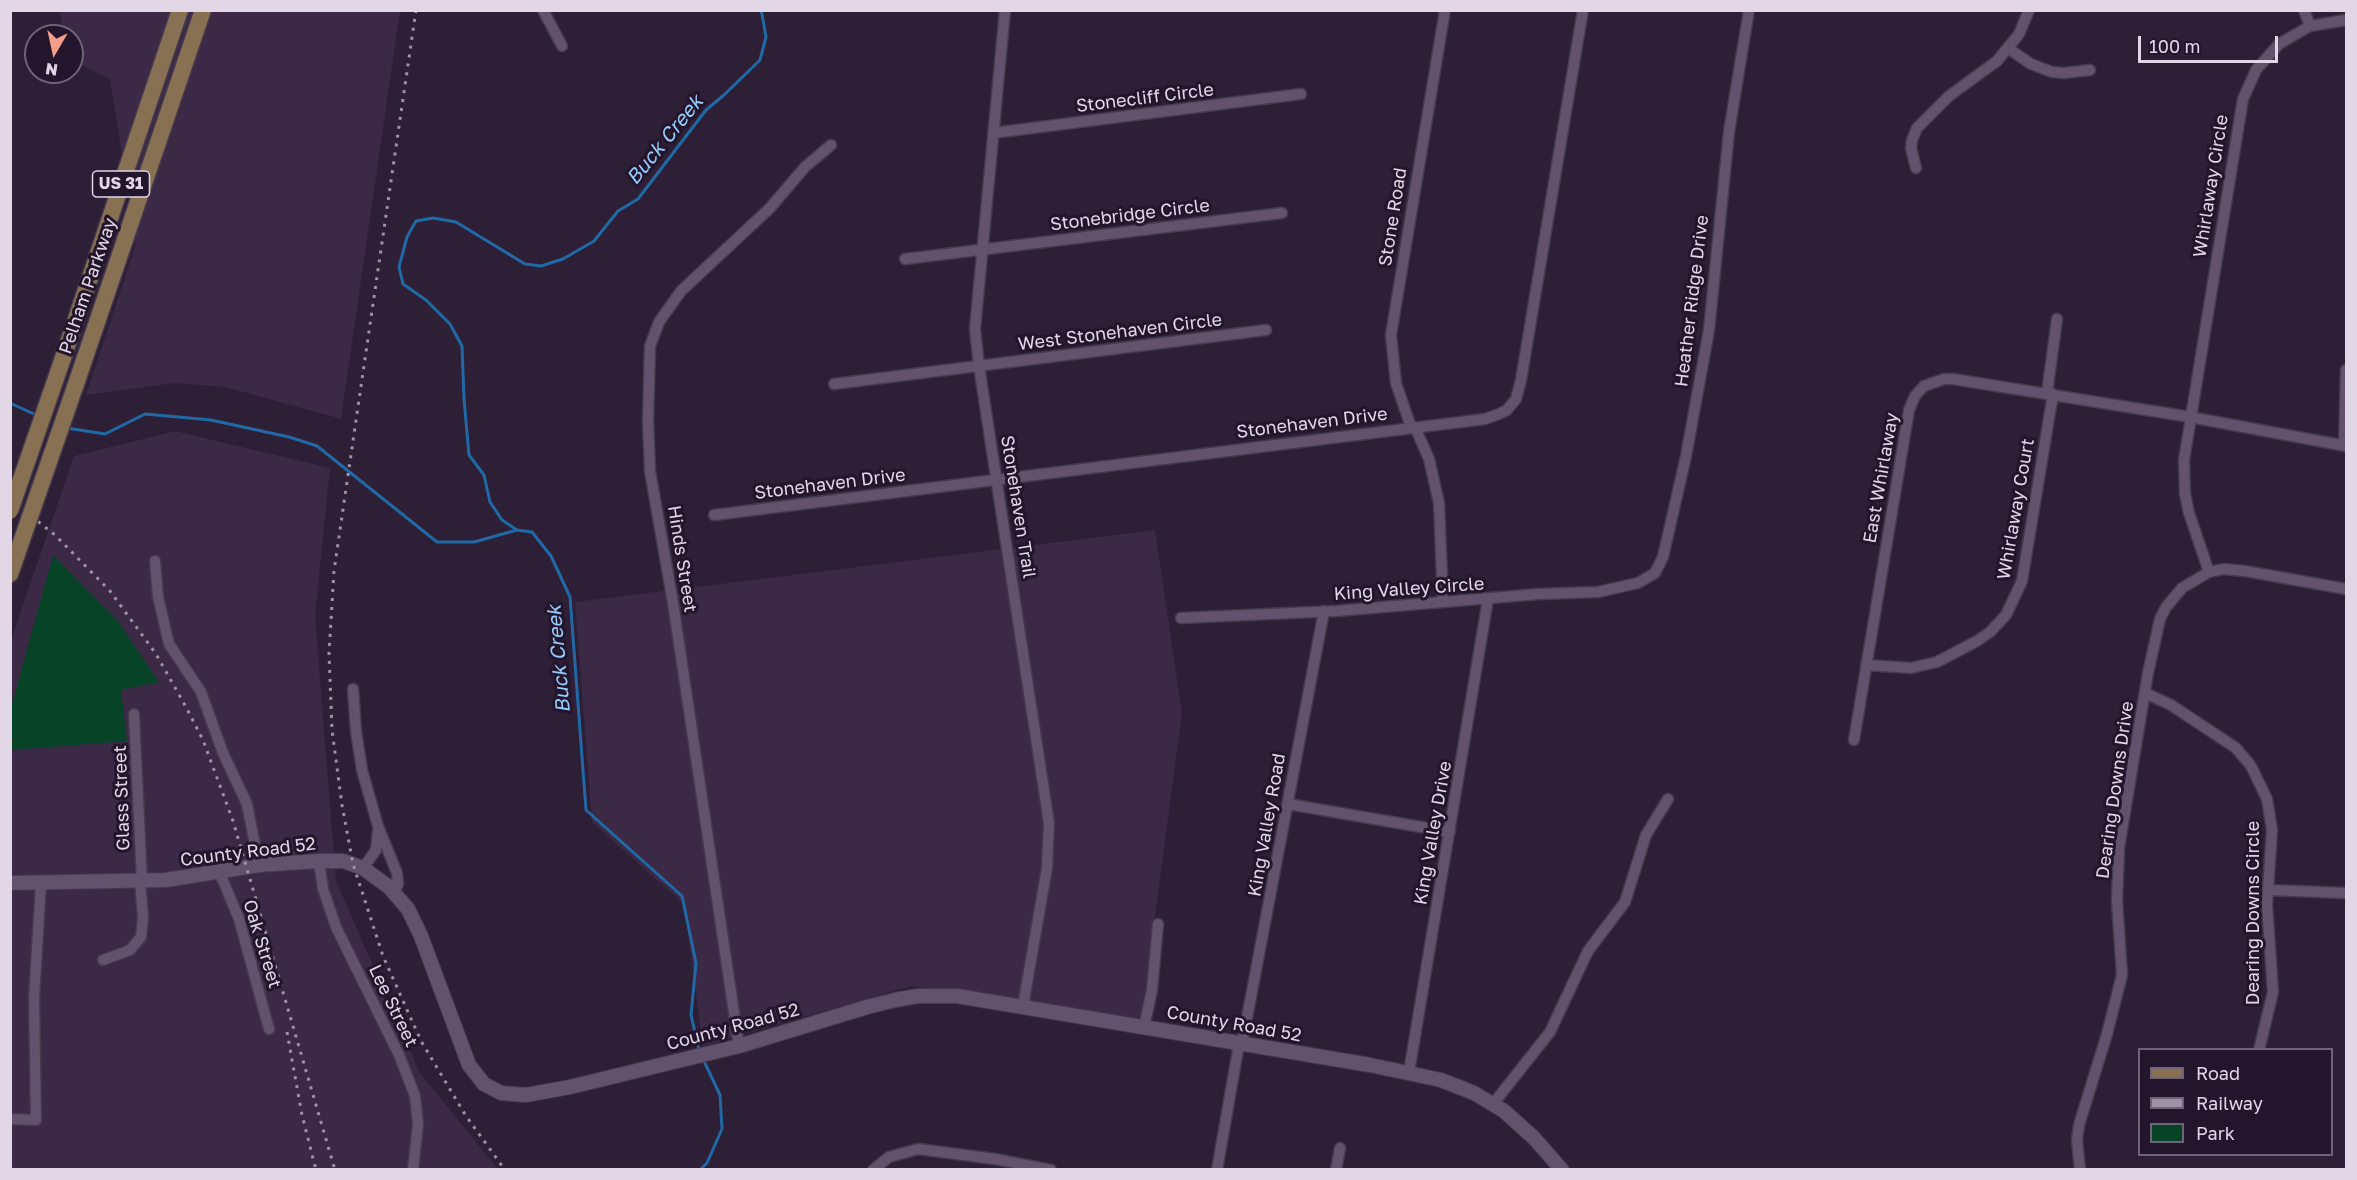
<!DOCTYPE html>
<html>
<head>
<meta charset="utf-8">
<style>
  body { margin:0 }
  #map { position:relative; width:2357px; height:1180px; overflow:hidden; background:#2d1f36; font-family:"Golos Text",sans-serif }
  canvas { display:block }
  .frame { position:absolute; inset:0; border:12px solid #e1d7e7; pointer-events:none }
  .legend { position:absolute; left:2138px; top:1048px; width:195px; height:108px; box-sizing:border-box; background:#23152c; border:2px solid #6f6377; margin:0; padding:8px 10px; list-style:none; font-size:18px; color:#e1d7e7 }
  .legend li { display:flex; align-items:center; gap:12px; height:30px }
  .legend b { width:30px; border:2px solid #6f6377 }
  .north { position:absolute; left:24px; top:24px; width:60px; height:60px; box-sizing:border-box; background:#23152c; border:2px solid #6f6377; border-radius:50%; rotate:189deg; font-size:16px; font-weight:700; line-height:24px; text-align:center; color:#e1d7e7 }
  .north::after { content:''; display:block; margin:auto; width:21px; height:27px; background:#f49e8a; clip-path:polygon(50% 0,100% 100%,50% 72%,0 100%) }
  .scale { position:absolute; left:2138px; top:36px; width:140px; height:27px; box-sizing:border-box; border:3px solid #e1d7e7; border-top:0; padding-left:8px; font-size:18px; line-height:21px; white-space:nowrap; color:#e1d7e7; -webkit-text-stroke:4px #23152c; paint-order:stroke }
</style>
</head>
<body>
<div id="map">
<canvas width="2357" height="1180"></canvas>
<div class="frame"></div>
<ul class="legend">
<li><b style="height:8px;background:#887052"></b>Road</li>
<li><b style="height:8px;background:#9e93a5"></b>Railway</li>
<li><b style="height:16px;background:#064327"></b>Park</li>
</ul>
<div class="north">N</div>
<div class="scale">100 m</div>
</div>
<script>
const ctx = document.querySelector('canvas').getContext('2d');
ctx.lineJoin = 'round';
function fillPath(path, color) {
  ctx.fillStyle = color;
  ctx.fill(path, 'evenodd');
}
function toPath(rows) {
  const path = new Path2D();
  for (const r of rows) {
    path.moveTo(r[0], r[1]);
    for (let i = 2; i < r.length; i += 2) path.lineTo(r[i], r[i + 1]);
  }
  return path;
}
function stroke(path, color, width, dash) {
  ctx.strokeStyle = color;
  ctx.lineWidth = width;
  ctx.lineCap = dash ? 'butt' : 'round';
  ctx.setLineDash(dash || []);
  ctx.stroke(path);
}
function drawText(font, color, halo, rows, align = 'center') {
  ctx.font = font + ' "Golos Text",sans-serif';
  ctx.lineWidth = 6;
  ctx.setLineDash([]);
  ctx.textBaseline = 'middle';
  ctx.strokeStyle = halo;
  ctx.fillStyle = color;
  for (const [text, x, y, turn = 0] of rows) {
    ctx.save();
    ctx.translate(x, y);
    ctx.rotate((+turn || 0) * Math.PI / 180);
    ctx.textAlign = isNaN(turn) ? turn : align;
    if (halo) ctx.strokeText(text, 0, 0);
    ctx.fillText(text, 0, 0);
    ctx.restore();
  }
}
const built = toPath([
  [60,11,400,11,341,419,225,387,175,383,86,395,136,244,110,79,72,61,72,36,63,36],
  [175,431,330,468,315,616,336,881,420,1073,498,1169,11,1170,11,640,74,456],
  [1155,530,1182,713,1141,1022,911,986,703,1046,684,904,592,822,575,602]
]);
const green = toPath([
  [53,555,118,621,159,682,121,690,127,741,11,750,11,708]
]);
const stream = toPath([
  [10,403,36,415],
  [67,428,105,434,145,414,211,420,289,437,317,446,437,542,474,542,517,530],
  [699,1050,691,1015,696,963,682,896,586,810,570,597,551,556,532,532,517,530,502,520,490,502,484,475,469,455,464,399,462,346,450,324,426,300,403,284,399,267,407,237,416,221,433,218,456,222,525,264,541,266,563,259,594,241,618,211,638,199,706,110,724,95,760,60,766,37,762,14,760,10],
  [700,1170,707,1163,722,1129,720,1095,703,1059]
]);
const minor = toPath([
  [543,10,562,46],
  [1005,10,975,329,979,366,1049,823,1047,868,1023,1006],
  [2304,10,2310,26],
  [2009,49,2031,64,2052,72,2064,73,2090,70],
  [993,133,1301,94],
  [1916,168,1911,148,1912,140,1917,128,1949,96,1997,61,2019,34,2029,10],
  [905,259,1282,213],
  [834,384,1266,330],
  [2047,393,2057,319],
  [1411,427,1396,383,1391,335,1445,10],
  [1415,427,1429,459,1439,503,1443,602],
  [2344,446,2346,370],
  [714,515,1485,419,1499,414,1507,410,1516,399,1521,380,1583,10],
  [155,561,158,597,169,644,201,692,223,753,247,804,259,865],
  [2209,572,2189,513,2185,494,2184,460,2243,99,2256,70,2279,44,2310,26,2346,20],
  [1181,618,1336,611,1539,594,1598,592,1638,583,1655,573,1663,557,1686,456,1709,330,1729,132,1749,10],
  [1866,665,1911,668,1937,662,1977,641,1990,632,2006,615,2022,581,2053,394],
  [353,689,356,731,362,770,378,826,397,873,398,884,394,892],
  [2145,693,2171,705,2236,748,2251,766,2267,799,2272,830,2267,905,2273,992,2259,1050],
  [134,714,142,881],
  [1854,740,1909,410,1915,396,1924,386,1944,379,1953,379,2190,417,2346,446],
  [1288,804,1450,832],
  [319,861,323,889,336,927,399,1055,415,1096,418,1124,413,1170],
  [363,868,376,850,378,831],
  [219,871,239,919,269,1029],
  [2268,890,2346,893],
  [103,960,130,950,141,937,143,917,140,881],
  [1144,1027,1152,990,1158,924],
  [1242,1044,1324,611],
  [739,1046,673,603,650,471,648,421,650,346,659,322,681,291,770,208,805,167,831,145],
  [1409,1072,1488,599],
  [1493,1104,1550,1032,1588,951,1625,902,1646,835,1668,799],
  [10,1119,36,1120,34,998,41,883],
  [873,1170,889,1157,918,1149,995,1159,1051,1170],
  [1217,1170,1239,1044],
  [1336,1170,1340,1148],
  [2080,1170,2077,1140,2079,1125,2107,1034,2122,975,2117,900,2119,848,2148,673,2160,619,2166,607,2182,588,2209,572,2224,569,2245,571,2346,589]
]);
const tertiary = toPath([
  [10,883,166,880,259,865,319,861,343,861,363,868,389,887,408,909,421,936,469,1065,484,1084,501,1093,526,1095,570,1087,739,1046,867,1007,895,1000,918,996,957,996,1370,1065,1441,1080,1474,1093,1504,1111,1534,1138,1562,1170]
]);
const primary = toPath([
  [63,358,180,10],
  [76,384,203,10],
  [10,574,17,554]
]);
const rail = toPath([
  [416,10,334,571,329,653,332,730,342,805,353,864,383,956,421,1041,466,1116,505,1170],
  [10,499,55,535,110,591,156,654,186,707,203,740,233,821,335,1170],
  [287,1032,302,1115,316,1170]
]);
const primaryBridge = toPath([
  [10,511,63,358],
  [17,554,76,384]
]);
const shields = [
  [121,184,57]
];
const shieldNames = [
  ["US 31",121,184]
];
const streetNames = [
  ["Stonecliff Circle",1145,98,-7],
  ["Whirlaway Circle",2211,186,-81],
  ["Stonebridge Circle",1130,215,-7],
  ["Stone Road",1393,217,-81],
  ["Pelham Parkway",88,286,-71],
  ["Heather Ridge Drive",1692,301,-83],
  ["West Stonehaven Circle",1120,332,-7],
  ["Stonehaven Drive",1312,423,-7],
  ["East Whirlaway",1881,478,-80],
  ["Stonehaven Drive",830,484,-7],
  ["Stonehaven Trail",1018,507,81],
  ["Whirlaway Court",2016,509,-80],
  ["Hinds Street",682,559,81],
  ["King Valley Circle",1409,589,-4],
  ["Dearing Downs Drive",2115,790,-82],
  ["Glass Street",122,798,-92],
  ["King Valley Road",1267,825,-80],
  ["King Valley Drive",1433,833,-80],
  ["County Road 52",248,852,-7],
  ["Dearing Downs Circle",2253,913,-90],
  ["Oak Street",262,944,73],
  ["Lee Street",393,1006,64],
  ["County Road 52",1234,1024,10],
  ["County Road 52",733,1027,-15]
];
const waterNames = [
  ["Buck Creek",665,140,-51],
  ["Buck Creek",559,659,-95]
];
fillPath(built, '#3b2946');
fillPath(green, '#064327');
stroke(stream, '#2069a5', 3);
stroke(minor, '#463a4d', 13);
stroke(tertiary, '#463a4d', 16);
stroke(primary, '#463a4d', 19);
stroke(minor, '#62526c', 10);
stroke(tertiary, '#62526c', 14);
stroke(primary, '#887052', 16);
stroke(rail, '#9e93a5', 3, [3, 6]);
stroke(primaryBridge, '#463a4d', 19, []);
stroke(primaryBridge, '#887052', 16);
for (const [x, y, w] of shields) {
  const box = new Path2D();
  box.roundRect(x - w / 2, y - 13, w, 26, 4.5);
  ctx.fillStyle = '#23152c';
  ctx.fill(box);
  stroke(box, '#e1d7e7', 1.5);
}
drawText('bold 16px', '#e1d7e7', null, shieldNames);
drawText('18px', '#e1d7e7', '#23152c', streetNames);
drawText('italic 20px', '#97cbfd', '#23152c', waterNames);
</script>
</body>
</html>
